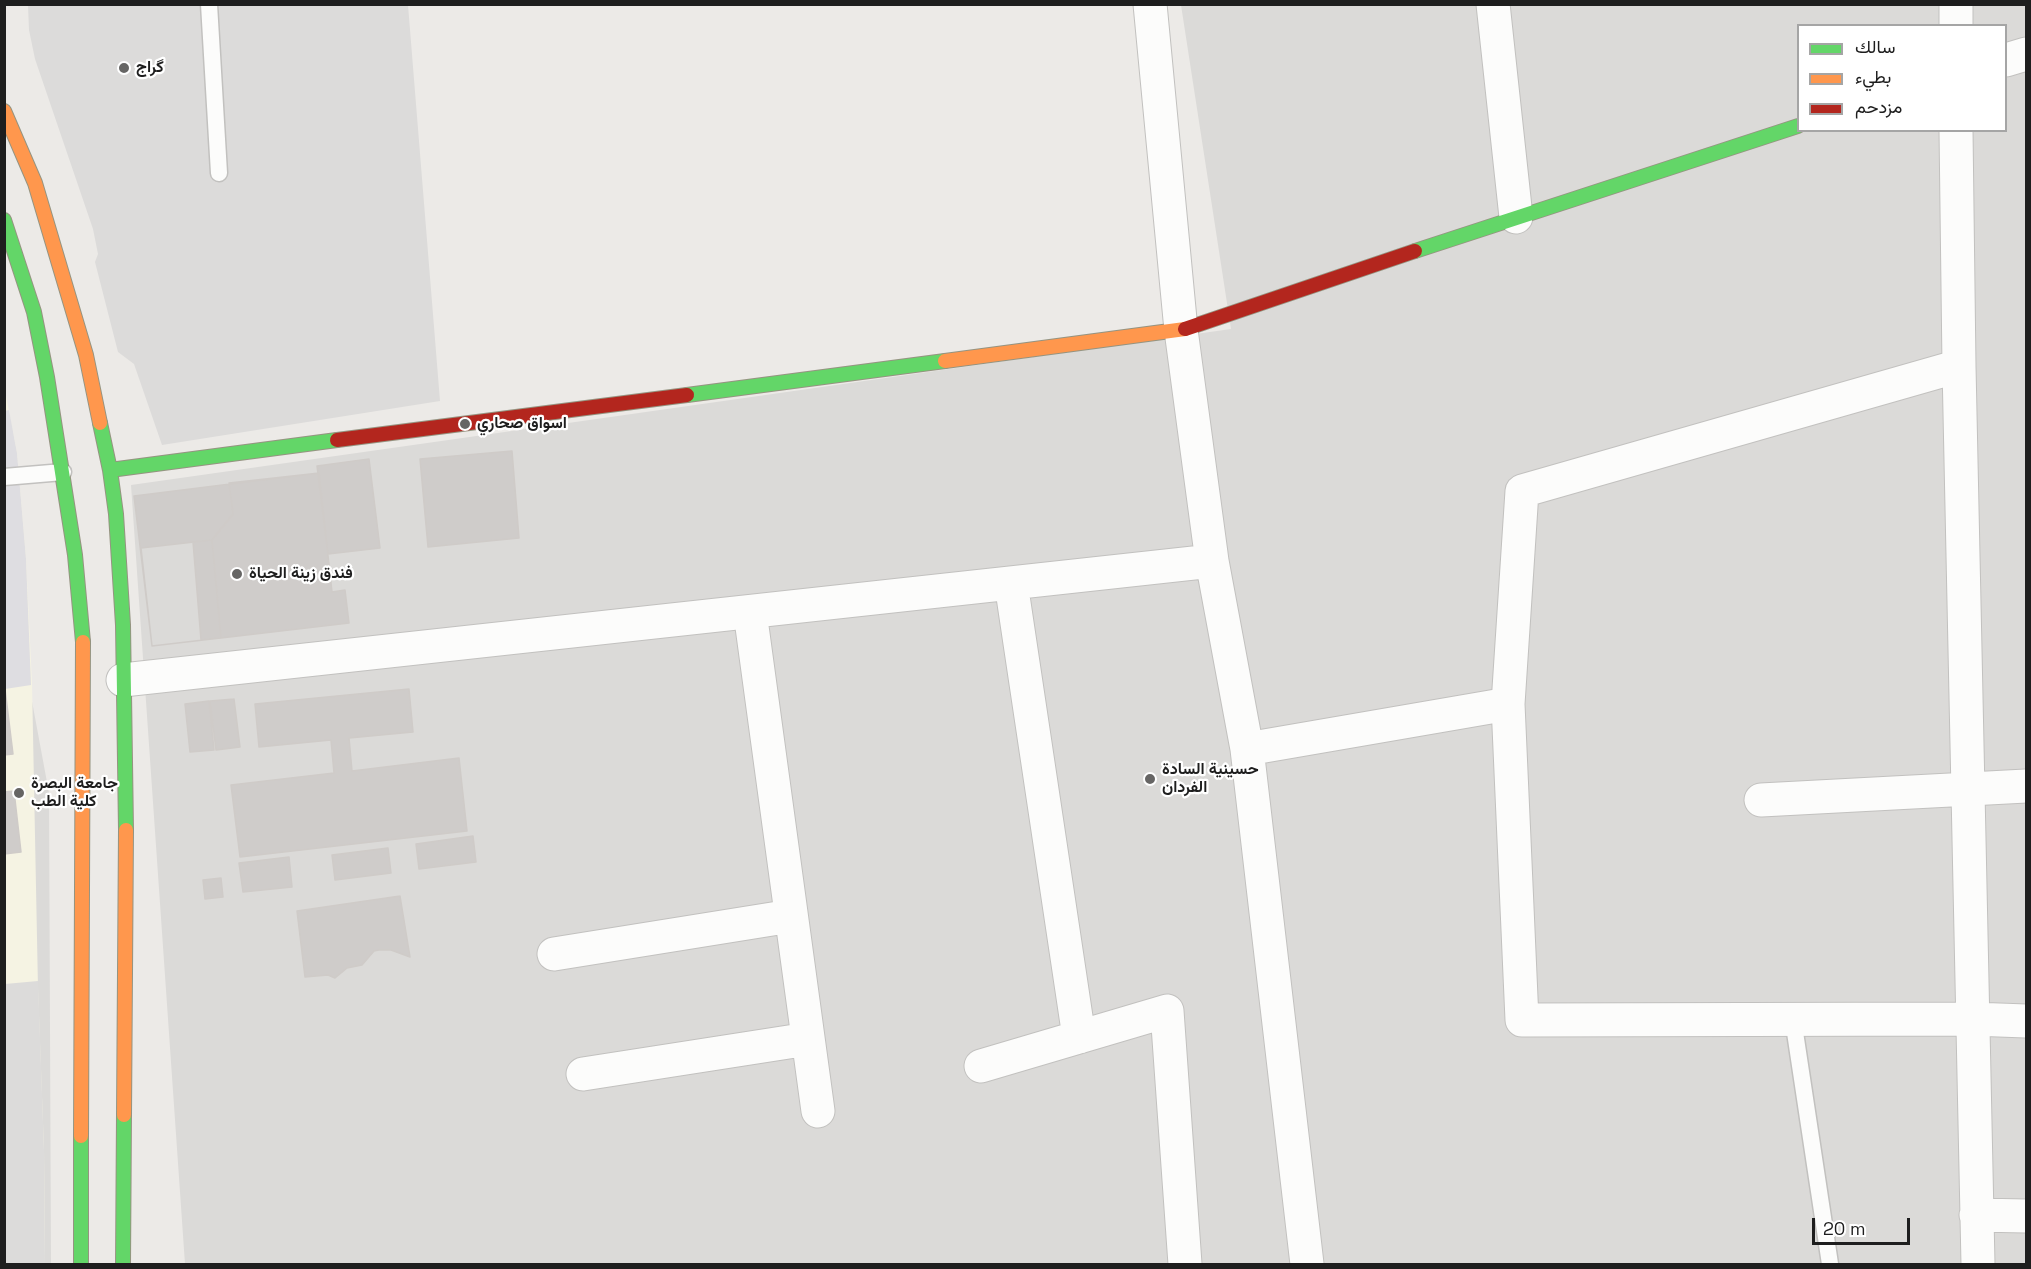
<!DOCTYPE html>
<html>
<head>
<meta charset="utf-8">
<style>
  body { margin:0 }
  #map { position:relative; width:2031px; height:1269px; overflow:hidden; background:#eceae7; font-family:"Space Grotesk",Vazirmatn,sans-serif }
  canvas { display:block }
  .frame { position:absolute; inset:0; border:6px solid #1e1e1e; pointer-events:none }
  .legend { position:absolute; left:1797px; top:24px; width:210px; height:108px; box-sizing:border-box; background:#fff; border:2px solid #a5a5a5; margin:0; padding:8px 10px; list-style:none; font-size:18px; color:#1e1e1e }
  .legend li { display:flex; align-items:center; gap:12px; height:30px }
  .legend b { width:30px; border:2px solid #a5a5a5 }
  .scale { position:absolute; left:1812px; top:1218px; width:98px; height:27px; box-sizing:border-box; border:3px solid #1e1e1e; border-top:0; padding-left:8px; font-size:18px; line-height:21px; white-space:nowrap; color:#1e1e1e; -webkit-text-stroke:4px #fff; paint-order:stroke }
</style>
</head>
<body>
<div id="map">
<canvas width="2031" height="1269"></canvas>
<div class="frame"></div>
<ul class="legend">
<li><b style="height:8px;background:#63d668"></b>سالك</li>
<li><b style="height:8px;background:#ff974d"></b>بطيء</li>
<li><b style="height:8px;background:#b3261e"></b>مزدحم</li>
</ul>
<div class="scale">20 m</div>
</div>
<script>
const ctx = document.querySelector('canvas').getContext('2d');
ctx.lineJoin = 'round';
function fillPath(path, color) {
  ctx.fillStyle = color;
  ctx.fill(path, 'evenodd');
}
function toPath(rows) {
  const path = new Path2D();
  for (const r of rows) {
    path.moveTo(r[0], r[1]);
    for (let i = 2; i < r.length; i += 2) path.lineTo(r[i], r[i + 1]);
  }
  return path;
}
function stroke(path, color, width, dash) {
  ctx.strokeStyle = color;
  ctx.lineWidth = width;
  ctx.lineCap = dash ? 'butt' : 'round';
  ctx.setLineDash(dash || []);
  ctx.stroke(path);
}
function drawText(font, color, halo, rows, align = 'center') {
  ctx.font = font + ' "Space Grotesk",Vazirmatn,sans-serif';
  ctx.lineWidth = 4.5;
  ctx.setLineDash([]);
  ctx.textBaseline = 'middle';
  ctx.strokeStyle = halo;
  ctx.fillStyle = color;
  for (const [text, x, y, turn = 0] of rows) {
    ctx.save();
    ctx.translate(x, y);
    ctx.rotate((+turn || 0) * Math.PI / 180);
    ctx.textAlign = isNaN(turn) ? turn : align;
    if (halo) ctx.strokeText(text, 0, 0);
    ctx.fillText(text, 0, 0);
    ctx.restore();
  }
}
const residential = toPath([
  [1181,5,2026,5,2026,1264,185,1264,131,485,1231,329],
  [1798,26,2006,26,2006,130,1798,130],
  [4,550,49,793,51,1264,5,1264]
]);
const education = toPath([
  [4,385,17,453,26,559,32,683,38,989,44,1150,45,1264,4,1264]
]);
const parking = toPath([
  [28,5,408,5,440,401,162,445,134,364,118,352,95,262,98,254,93,229,35,59,29,30],
  [38,981,44,1150,45,1264,5,1264,5,984]
]);
const plaza = toPath([
  [9,410,17,453,26,559,31,685,5,689,4,411]
]);
const building = toPath([
  [512,451,519,538,428,547,420,459,512,451],
  [369,459,380,548,328,554,317,466,369,459],
  [319,473,332,592,345,590,349,623,152,646,141,548,212,540,233,514,229,483,319,473],
  [319,473,332,592,345,590,349,623,152,646,134,496,319,473],
  [319,473,332,592,345,590,349,623,221,638,212,540,233,514,229,483,319,473],
  [212,540,221,638,201,640,193,542,212,540],
  [5,689,13,754,4,755,4,689,5,689],
  [409,689,413,732,349,738,352,771,459,758,467,831,240,857,231,785,334,773,331,740,259,747,255,704,409,689],
  [234,699,240,747,216,750,210,701,234,699],
  [209,701,214,750,190,752,185,704,209,701],
  [14,791,21,852,4,854,4,792,14,791],
  [473,836,476,862,419,869,416,844,473,836],
  [388,848,391,873,335,880,332,855,388,848],
  [289,857,292,887,243,892,239,863,289,857],
  [221,878,223,897,205,899,203,880,221,878],
  [400,896,410,957,391,950,379,950,374,951,362,965,347,968,335,978,328,975,305,977,297,911,400,896]
]);
const lane = toPath([
  [209,4,219,173],
  [4,477,63,472],
  [1793,1019,1830,1264]
]);
const street = toPath([
  [1150,4,1181,330,1212,561,1247,749,1307,1264],
  [1493,4,1516,217],
  [1956,26,1956,4],
  [2006,60,2026,54],
  [1956,130,1959,366,1978,1264],
  [1959,366,1522,491,1508,704,1522,1020,1972,1019,2026,1021],
  [1011,583,1079,1037],
  [750,612,818,1111],
  [123,680,1212,561],
  [1247,749,1508,704],
  [1761,800,2026,786],
  [554,954,791,916],
  [981,1066,1167,1011,1185,1264],
  [583,1074,808,1039],
  [1976,1215,2026,1216]
]);
const fast = toPath([
  [4,220,34,312,47,377,75,555,83,642],
  [1415,251,1798,126],
  [687,395,945,361],
  [100,423,110,470,116,514,123,625,126,830],
  [110,470,337,440],
  [81,1264,81,1136],
  [123,1264,124,1115]
]);
const slow = toPath([
  [4,111,35,183,86,355,100,423],
  [945,361,1185,329],
  [124,1115,126,830],
  [81,1136,83,642]
]);
const jam = toPath([
  [1185,329,1415,251],
  [337,440,687,395]
]);
const markers = [
  [124,68,6,"#666564"],
  [465,424,6,"#666564"],
  [237,574,6,"#666564"],
  [1150,779,6,"#666564"],
  [19,793,6,"#666564"]
];
const poiNames = [
  ["گراج",136,68],
  ["اسواق صحاري",477,424],
  ["فندق زينة الحياة",249,574],
  ["حسينية السادة",1162,770],
  ["الفردان",1162,788],
  ["جامعة البصرة",31,784],
  ["كلية الطب",31,802]
];
fillPath(residential, '#dbdad8');
fillPath(education, '#f5f3e3');
fillPath(parking, '#dcdbda');
fillPath(plaza, '#dedde1');
fillPath(building, '#cfccca');
stroke(building, '#cfcbc8', 1.5);
stroke(lane, '#c2c1bf', 19);
stroke(street, '#c2c1bf', 35);
stroke(fast, '#959481', 16);
stroke(slow, '#959481', 16);
stroke(jam, '#959481', 16);
stroke(lane, '#fcfcfb', 16);
stroke(street, '#fcfcfb', 33);
stroke(fast, '#63d668', 14);
stroke(slow, '#ff974d', 14);
stroke(jam, '#b3261e', 14);
for (const [x, y, r, color] of markers) {
  const dot = new Path2D();
  dot.arc(x, y, r, 0, 2 * Math.PI);
  ctx.fillStyle = color;
  ctx.fill(dot);
  stroke(dot, '#fff', 2);
}
drawText('bold 16px', '#1e1e1e', '#fff', poiNames, 'left');
</script>
</body>
</html>
